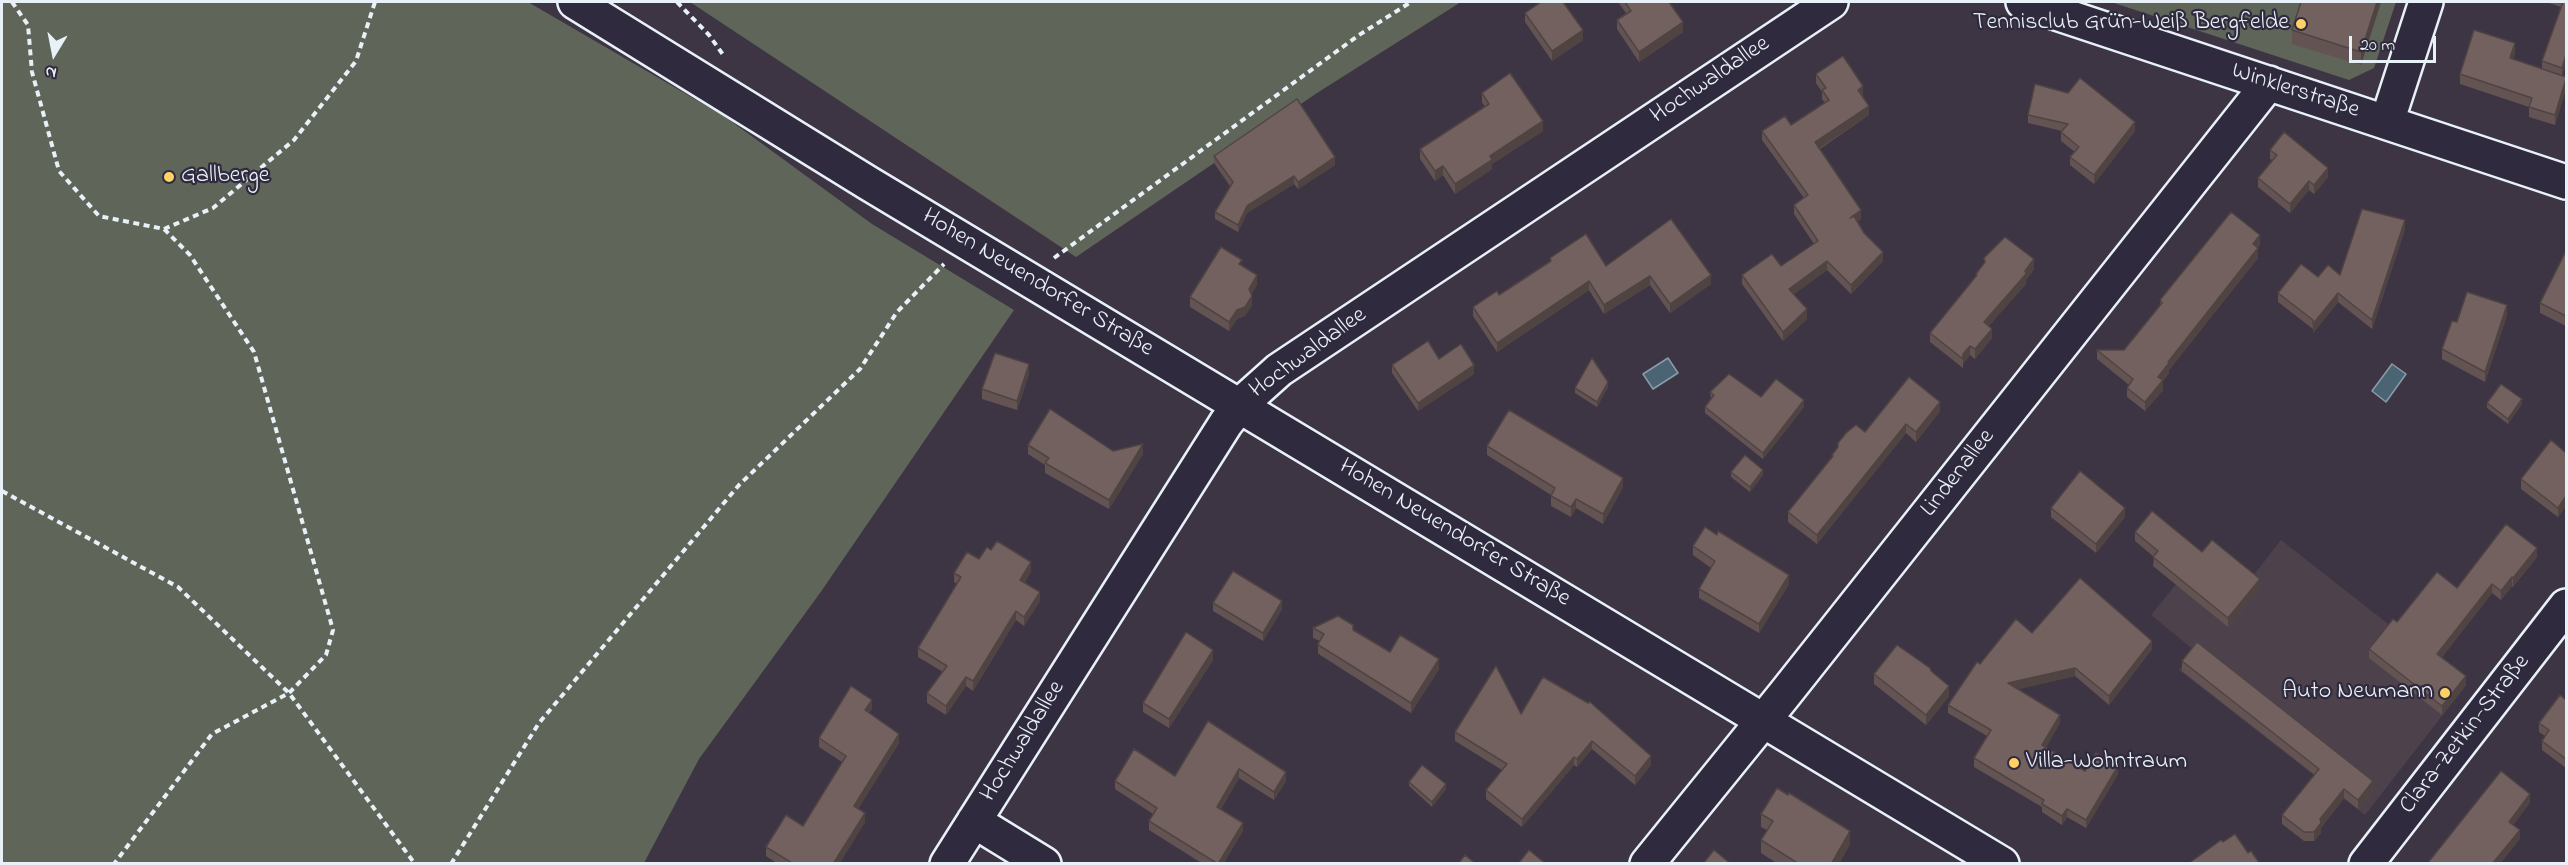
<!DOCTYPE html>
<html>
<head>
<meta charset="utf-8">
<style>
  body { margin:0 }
  #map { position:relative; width:2568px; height:865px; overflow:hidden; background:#3d3544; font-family:"Indie Flower",sans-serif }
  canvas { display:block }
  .frame { position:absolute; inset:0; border:3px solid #e8f1f8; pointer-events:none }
  .north { position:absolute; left:24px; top:24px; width:60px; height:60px; -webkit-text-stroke:4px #2f2a3d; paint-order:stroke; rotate:190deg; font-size:16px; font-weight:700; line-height:24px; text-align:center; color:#e8f1f8 }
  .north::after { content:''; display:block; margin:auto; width:21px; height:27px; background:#e8f1f8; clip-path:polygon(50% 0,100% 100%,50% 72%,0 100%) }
  .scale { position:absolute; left:2349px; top:36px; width:87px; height:27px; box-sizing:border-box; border:3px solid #e8f1f8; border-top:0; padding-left:8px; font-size:18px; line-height:21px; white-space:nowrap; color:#e8f1f8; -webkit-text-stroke:4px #2f2a3d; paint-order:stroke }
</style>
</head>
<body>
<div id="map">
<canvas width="2568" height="865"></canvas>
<div class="frame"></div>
<div class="north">N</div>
<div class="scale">20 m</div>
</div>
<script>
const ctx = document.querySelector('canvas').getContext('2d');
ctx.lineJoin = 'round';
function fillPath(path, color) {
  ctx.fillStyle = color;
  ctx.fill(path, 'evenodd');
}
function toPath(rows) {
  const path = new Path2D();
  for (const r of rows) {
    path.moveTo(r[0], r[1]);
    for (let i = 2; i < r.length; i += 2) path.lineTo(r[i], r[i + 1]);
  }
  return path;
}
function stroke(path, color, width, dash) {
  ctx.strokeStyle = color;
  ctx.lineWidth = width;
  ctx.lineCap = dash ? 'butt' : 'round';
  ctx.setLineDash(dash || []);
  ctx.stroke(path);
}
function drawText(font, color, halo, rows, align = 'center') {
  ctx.font = font + ' "Indie Flower",sans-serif';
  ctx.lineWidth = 4.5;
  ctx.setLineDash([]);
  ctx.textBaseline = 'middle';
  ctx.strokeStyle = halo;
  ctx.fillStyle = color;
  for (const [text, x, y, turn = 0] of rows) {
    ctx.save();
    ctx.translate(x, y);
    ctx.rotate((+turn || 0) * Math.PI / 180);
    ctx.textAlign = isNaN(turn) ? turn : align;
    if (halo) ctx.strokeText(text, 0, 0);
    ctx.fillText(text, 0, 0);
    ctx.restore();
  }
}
const built = toPath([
  [2281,540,2466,685,2365,815,2179,670,2194,650,2151,615,2198,557,2241,591]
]);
const green = toPath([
  [2,2,528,2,724,116,872,224,1014,310,820,593,699,759,644,863,2,863],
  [690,2,1461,2,1317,93,1076,257],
  [2111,2,2396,2,2374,68,2349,80]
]);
const water = toPath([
  [1668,358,1678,373,1653,389,1643,374,1668,358],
  [2392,364,2406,374,2386,402,2372,391,2392,364]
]);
const path = toPath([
  [12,2,28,25,32,72,59,171,99,216,164,229,190,255,254,352,333,630,326,655,289,693,212,734,114,864],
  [677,2,709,35,724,56],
  [164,229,213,208,294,140,356,61,375,2],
  [1054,258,1359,35,1411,2],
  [2,491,178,587,289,693,415,864],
  [451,864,539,723,739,485,860,369,897,312,944,264]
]);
const minor = toPath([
  [2023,2,2566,182],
  [2387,122,2426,2],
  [974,821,1044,864],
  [947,864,1226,423,1240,405,1279,370,1831,2],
  [1647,864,1784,695,2269,83],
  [2366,864,2566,606]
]);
const secondary = toPath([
  [575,2,868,183,2002,864]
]);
const wall = toPath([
  [1618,2,1669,2,1683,32,1639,62,1617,29,1617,20,1626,13],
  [2381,2,2361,65,2292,44,2292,30],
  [2546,2,2566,2,2566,64,2562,75,2566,77,2566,89,2555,125,2529,117,2529,107,2460,84,2460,74,2515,53,2513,59,2542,69,2542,61,2561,7],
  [1525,13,1583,40,1552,61,1525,22],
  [1816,74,1863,95,1863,96,1869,115,1820,149,1861,219,1857,222,1883,261,1851,294,1827,270,1794,294,1807,319,1783,341,1742,284,1742,275,1781,266,1814,244,1794,214,1794,205,1804,198,1762,140,1762,131,1791,125,1825,103,1822,99,1822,92,1816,83],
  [1482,93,1543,131,1492,164,1492,169,1455,194,1443,175,1435,181,1420,159,1420,149,1485,107,1482,102],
  [2028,115,2135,131,2094,184,2070,165,2070,157,2075,152,2061,141,2061,132,2062,131,2028,123],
  [2270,150,2328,177,2314,194,2309,190,2290,213,2258,187,2258,178,2272,160,2270,159],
  [1214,156,1335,165,1298,189,1294,184,1247,213,1238,232,1215,219,1215,212,1230,186,1214,163],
  [2405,229,2372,329,2338,302,2313,333,2313,329,2278,302,2278,293,2318,277,2340,275],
  [2260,245,2258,247,2258,258,2169,370,2169,373,2163,381,2163,390,2145,411,2127,397,2127,388,2129,385,2097,359,2097,350,2124,350,2160,306,2160,300],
  [2566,251,2566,326,2540,313,2540,303],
  [1550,258,1606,266,1711,284,1670,313,1650,285,1604,314,1589,290,1497,352,1473,316,1473,307,1499,295,1550,262],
  [1984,258,2034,269,2026,280,2026,284,1988,326,1992,338,1975,359,1970,355,1963,364,1963,368,1930,342,1930,333,1976,277,1976,274,1984,264],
  [1242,266,1257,285,1251,295,1252,305,1245,316,1237,319,1229,331,1190,307,1190,297],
  [2507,315,2485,382,2442,359,2442,349,2457,322],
  [1439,359,1474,374,1418,411,1392,373,1392,365],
  [1029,374,1017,410,982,399,982,389],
  [1608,387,1597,407,1575,393,1575,388],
  [1710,392,1761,397,1804,407,1763,459,1705,413,1705,407,1711,399],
  [2487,403,2522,404,2508,424,2487,408],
  [1940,411,1916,442,1906,433,1817,544,1788,522,1788,512,1832,458,1832,455,1838,447,1865,432],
  [1028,445,1113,451,1143,454,1109,509,1045,473,1045,465,1028,454],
  [1487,446,1623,487,1603,524,1576,508,1571,517,1551,506,1551,495,1487,455],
  [2566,453,2566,506,2558,517,2521,489,2521,479],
  [1731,472,1763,475,1750,492,1731,477],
  [2051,508,2125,517,2096,553,2051,517],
  [2135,532,2202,552,2260,588,2228,627,2153,566,2154,557,2135,541],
  [1693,546,1789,584,1759,633,1699,598,1699,589,1711,568,1693,555],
  [2537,557,2513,587,2512,586,2501,600,2492,593,2442,657,2466,685,2442,715,2369,658,2369,649,2457,588],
  [1031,571,1025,582,1040,601,1024,626,1016,620,973,691,966,686,946,715,927,703,927,693,943,672,918,657,918,648,957,584,954,582,954,573],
  [1213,603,1282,609,1263,641,1213,611],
  [1313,628,1353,630,1390,652,1439,669,1411,713,1320,655,1318,653,1318,644,1320,641,1313,638],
  [2032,633,2152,649,2109,705,2075,676,2018,689,2060,723,2046,747,2085,771,2118,774,2086,828,2067,817,2062,825,2042,812,2042,807,1974,767,1974,758,1987,736,1948,713,1948,705],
  [1213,660,1169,728,1143,712,1143,703],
  [2182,661,2373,791,2358,809,2344,798,2321,828,2321,833,2314,841,2304,841,2282,824,2282,815,2315,775,2182,671],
  [1931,671,1949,696,1926,725,1874,684,1874,674],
  [1543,677,1651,765,1635,785,1592,749,1577,767,1574,765,1522,827,1486,799,1486,790,1502,770,1455,741,1455,732,1521,714],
  [2566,700,2566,768,2542,750,2542,741,2545,736,2539,732,2539,723],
  [872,709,869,713,899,743,858,809,865,822,839,864,778,864,766,856,766,847,803,826,842,762,819,747,819,738],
  [1208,721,1286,781,1274,800,1239,778,1221,809,1243,831,1223,864,1203,864,1149,830,1149,821,1153,814,1115,789,1115,781,1175,776],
  [1409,782,1446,789,1432,807,1409,786],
  [1761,814,1850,844,1839,864,1778,864,1761,853,1761,840,1767,830,1761,827]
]);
const shadedWall = toPath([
  [2377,2,2381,2,2361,65,2361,52],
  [1683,22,1683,32,1639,62,1639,52],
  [1583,30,1583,40,1552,61,1552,51],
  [2515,43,2515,53,2510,68,2510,58],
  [2566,55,2566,64,2562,77,2562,68],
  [2566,79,2566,89,2555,125,2555,115],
  [1863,86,1863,95,1858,99,1858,90],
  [1869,106,1869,115,1815,151,1815,142],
  [1543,121,1543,131,1492,164,1492,169,1455,194,1455,184,1490,156],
  [2135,122,2135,131,2094,184,2094,175],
  [1335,157,1335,165,1298,189,1298,182],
  [1443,166,1443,175,1435,181,1435,171],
  [2328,168,2328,177,2314,194,2314,185],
  [1294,176,1294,184,1247,213,1238,232,1238,225,1247,206],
  [2309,181,2309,190,2290,213,2290,204],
  [1861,210,1861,219,1850,227,1850,218],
  [2405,220,2405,229,2372,329,2372,320],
  [2260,235,2260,245,2253,253,2253,244],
  [2258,248,2258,258,2169,370,2169,373,2163,381,2163,390,2145,411,2145,402,2158,377,2168,362],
  [1883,252,1883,261,1851,294,1851,285],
  [2034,259,2034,269,2026,280,2026,284,1984,332,1984,322],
  [1827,261,1827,270,1789,298,1789,289],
  [1257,275,1257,285,1249,298,1249,289],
  [1711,275,1711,284,1670,313,1670,304],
  [1650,276,1650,285,1604,314,1604,305],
  [1589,281,1589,290,1497,352,1497,343],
  [2338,293,2338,302,2313,333,2313,324],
  [1252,296,1252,305,1245,316,1237,319,1229,331,1229,322,1237,310],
  [2507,305,2507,315,2485,382,2485,372],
  [1807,309,1807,319,1783,341,1783,332],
  [1992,329,1992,338,1975,359,1975,349],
  [1970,346,1970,355,1963,364,1963,354],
  [1029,364,1029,374,1017,410,1017,401],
  [1474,365,1474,374,1418,411,1418,403],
  [1608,382,1608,387,1597,407,1597,402],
  [2522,399,2522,404,2508,424,2508,419],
  [1804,400,1804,407,1763,459,1763,453],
  [1940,402,1940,411,1916,442,1916,432],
  [1906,424,1906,433,1817,544,1817,535],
  [1143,444,1143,454,1109,509,1109,500],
  [1763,470,1763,475,1750,492,1750,487],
  [1623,478,1623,487,1603,524,1603,514],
  [2566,496,2566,506,2558,517,2558,508],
  [1576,499,1576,508,1571,517,1571,507],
  [2125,508,2125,517,2096,553,2096,544],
  [2537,548,2537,557,2513,587,2513,578],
  [1031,562,1031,571,1020,589,1020,580],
  [1789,575,1789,584,1759,633,1759,624],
  [2512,577,2512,586,2501,600,2501,591],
  [2260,579,2260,588,2228,627,2228,618],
  [2492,584,2492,593,2437,663,2437,654],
  [1040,592,1040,601,1024,626,1024,617],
  [1282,601,1282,609,1263,641,1263,633],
  [1016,611,1016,620,973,691,973,681],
  [2152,641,2152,649,2109,705,2109,696],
  [1213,650,1213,660,1169,728,1169,719],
  [1439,659,1439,669,1411,713,1411,703],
  [2075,668,2075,676,2008,692,2008,683],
  [2466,676,2466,685,2442,715,2442,706],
  [966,677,966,686,946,715,946,706],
  [1949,686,1949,696,1926,725,1926,715],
  [872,700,872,709,865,719,865,710],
  [2060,715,2060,723,2042,754,2042,745],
  [899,734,899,743,854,815,854,806],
  [1592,741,1592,749,1577,767,1577,759],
  [1651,756,1651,765,1635,785,1635,776],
  [1574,757,1574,765,1522,827,1522,819],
  [2118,766,2118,774,2086,828,2086,820],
  [1239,769,1239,778,1217,815,1217,807],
  [1286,772,1286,781,1274,800,1274,792],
  [2373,781,2373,791,2358,809,2358,800],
  [1446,784,1446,789,1432,807,1432,802],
  [2344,789,2344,798,2321,828,2321,833,2314,841,2314,832,2320,819],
  [2530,794,2530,803,2509,831,2509,822],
  [2067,809,2067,817,2062,825,2062,816],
  [865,813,865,822,839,864,833,864],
  [1243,823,1243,831,1223,864,1218,864],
  [2520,830,2520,839,2500,864,2492,864],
  [1850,831,1850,844,1839,864,1831,864]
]);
const building = toPath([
  [1541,2,1563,2,1583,30,1552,51,1525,13,1541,2],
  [1625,2,1669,2,1683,22,1639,52,1617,20,1631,11,1625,2],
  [2301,2,2377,2,2361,52,2292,30,2301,2],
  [2563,2,2566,2,2566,55,2562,68,2542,61,2563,2],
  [2474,30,2515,43,2510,58,2566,77,2566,79,2555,115,2529,107,2532,98,2460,74,2474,30],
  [1843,56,1863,86,1858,90,1869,106,1815,142,1861,210,1850,218,1854,216,1864,233,1883,252,1851,285,1827,261,1789,289,1807,309,1783,332,1742,275,1772,254,1781,266,1818,241,1794,205,1808,195,1762,131,1785,116,1791,125,1829,100,1822,90,1826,88,1816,74,1843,56],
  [1510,73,1543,121,1490,156,1492,160,1455,184,1443,166,1435,171,1420,149,1489,104,1482,93,1510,73],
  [2080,78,2135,122,2094,175,2070,157,2079,147,2061,132,2068,124,2028,115,2035,84,2068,93,2080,78],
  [1297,99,1335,157,1298,182,1294,176,1247,206,1238,225,1215,212,1233,182,1214,156,1297,99],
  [2284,132,2328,168,2314,185,2309,181,2290,204,2258,178,2277,155,2270,150,2284,132],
  [2362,209,2405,220,2372,320,2338,293,2313,324,2313,320,2278,293,2301,264,2318,277,2328,265,2340,275,2362,209],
  [2231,212,2260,235,2253,244,2258,248,2168,362,2169,363,2158,377,2163,380,2145,402,2127,388,2133,379,2097,350,2124,350,2162,303,2160,300,2231,212],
  [1671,219,1711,275,1670,304,1650,276,1604,305,1589,281,1497,343,1473,307,1497,291,1499,295,1551,261,1550,258,1586,234,1606,266,1671,219],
  [2005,237,2034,259,2025,271,2026,274,1984,322,1992,329,1975,349,1970,346,1963,354,1963,359,1930,333,1977,275,1976,274,1985,262,1984,258,2005,237],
  [1221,247,1242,260,1239,264,1257,275,1249,289,1252,296,1245,307,1237,310,1229,322,1190,297,1221,247],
  [2566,251,2566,316,2540,303,2566,251],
  [2467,292,2507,305,2485,372,2442,349,2452,321,2457,322,2467,292],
  [1428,341,1439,359,1461,344,1474,365,1418,403,1392,365,1428,341],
  [995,353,1029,364,1017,401,982,389,995,353],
  [1592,358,1608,382,1597,402,1575,388,1592,358],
  [1729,374,1761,397,1776,379,1804,400,1763,453,1705,407,1714,395,1710,392,1729,374],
  [1909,377,1940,402,1916,432,1906,424,1817,535,1788,512,1833,456,1832,455,1838,447,1838,443,1846,433,1856,425,1865,432,1909,377],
  [2501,384,2522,399,2508,419,2487,403,2501,384],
  [1050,409,1113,451,1143,444,1109,500,1045,463,1049,458,1028,445,1050,409],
  [1509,410,1623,478,1603,514,1576,499,1571,507,1551,496,1555,488,1487,446,1509,410],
  [2551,440,2566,453,2566,496,2558,508,2521,479,2551,440],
  [1745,455,1763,470,1750,487,1731,472,1745,455],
  [2080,471,2125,508,2096,544,2051,508,2080,471],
  [2152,511,2202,552,2212,540,2260,579,2228,618,2153,557,2158,551,2135,532,2152,511],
  [2506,524,2537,548,2513,578,2512,577,2501,591,2492,584,2437,654,2466,676,2442,706,2369,649,2393,619,2397,622,2437,572,2457,588,2506,524],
  [1705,527,1717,535,1718,531,1789,575,1759,624,1699,589,1715,561,1693,546,1705,527],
  [997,541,1031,562,1020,580,1040,592,1024,617,1016,611,973,681,966,677,946,706,927,693,947,666,918,648,961,577,954,573,967,552,979,559,987,547,991,550,997,541],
  [1233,571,1282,601,1263,633,1213,603,1233,571],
  [2080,578,2152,641,2109,696,2075,668,2008,683,2060,715,2042,745,2085,771,2096,753,2118,766,2086,820,2067,809,2062,816,2042,804,2044,800,1974,758,1991,730,1948,705,1977,662,1980,664,2016,619,2032,633,2080,578],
  [1338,616,1353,625,1353,630,1390,652,1400,635,1439,659,1411,703,1320,646,1318,644,1324,634,1313,628,1338,616],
  [1186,632,1213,650,1169,719,1143,703,1186,632],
  [2197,642,2373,781,2358,800,2344,789,2320,819,2321,823,2314,832,2304,832,2282,815,2319,769,2182,661,2197,642],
  [1897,645,1930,668,1931,671,1949,686,1926,715,1874,674,1897,645],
  [1496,666,1521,714,1543,677,1588,703,1590,702,1651,756,1635,776,1592,741,1577,759,1574,757,1522,819,1486,790,1507,764,1455,732,1496,666],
  [851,686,872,700,865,710,899,734,854,806,865,813,833,864,791,864,792,863,766,847,786,815,803,826,846,756,819,738,851,686],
  [2560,695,2566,700,2566,759,2542,741,2549,730,2539,723,2560,695],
  [1208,721,1286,772,1274,792,1239,769,1217,807,1243,823,1218,864,1149,821,1157,808,1115,781,1134,749,1175,776,1208,721],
  [1422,765,1446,784,1432,802,1409,782,1422,765],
  [2501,771,2530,794,2509,822,2520,830,2492,864,2427,864,2501,771],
  [1777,788,1788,795,1789,793,1850,831,1831,864,1799,864,1761,840,1773,821,1761,814,1777,788],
  [2235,834,2248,853,2251,851,2260,864,2188,864,2221,840,2223,842,2235,834],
  [1529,850,1546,864,1518,864,1529,850],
  [1714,850,1731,864,1703,864,1714,850],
  [1465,855,1476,864,1458,864,1465,855]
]);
const markers = [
  [2301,24,6,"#ffd166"],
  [169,177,6,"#ffd166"],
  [2445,693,6,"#ffd166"],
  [2014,763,6,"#ffd166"]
];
const poiNames = [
  ["Tennisclub Grün-Weiß Bergfelde",2289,24],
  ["Gallberge",181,177,"left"],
  ["Auto Neumann",2433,693],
  ["Villa-Wohntraum",2026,763,"left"]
];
const streetNames = [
  ["Hochwaldallee",1711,81,-34],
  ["Winklerstraße",2295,92,18],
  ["Hohen Neuendorfer Straße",1037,284,31],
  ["Hochwaldallee",1309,354,-36],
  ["Lindenallee",1959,474,-52],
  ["Hohen Neuendorfer Straße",1454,534,31],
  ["Clara-Zetkin-Straße",2466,735,-52],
  ["Hochwaldallee",1024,742,-58]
];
fillPath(built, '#4d424c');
fillPath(green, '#5f6659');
fillPath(water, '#4b6474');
stroke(water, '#8a9ca9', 1.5);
stroke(minor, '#e8f1f8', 38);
stroke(secondary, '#e8f1f8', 38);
stroke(path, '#e8f1f8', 4, [6, 4.5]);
stroke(minor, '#2f2a3d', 33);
stroke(secondary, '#2f2a3d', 33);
fillPath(wall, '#635353');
fillPath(shadedWall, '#504443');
fillPath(building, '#736160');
stroke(building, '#504443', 1.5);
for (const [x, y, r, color] of markers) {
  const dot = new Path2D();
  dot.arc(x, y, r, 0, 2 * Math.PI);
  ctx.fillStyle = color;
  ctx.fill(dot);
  stroke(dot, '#2f2a3d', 2);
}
drawText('24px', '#e8f1f8', '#2f2a3d', poiNames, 'right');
drawText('24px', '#e8f1f8', '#2f2a3d', streetNames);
</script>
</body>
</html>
